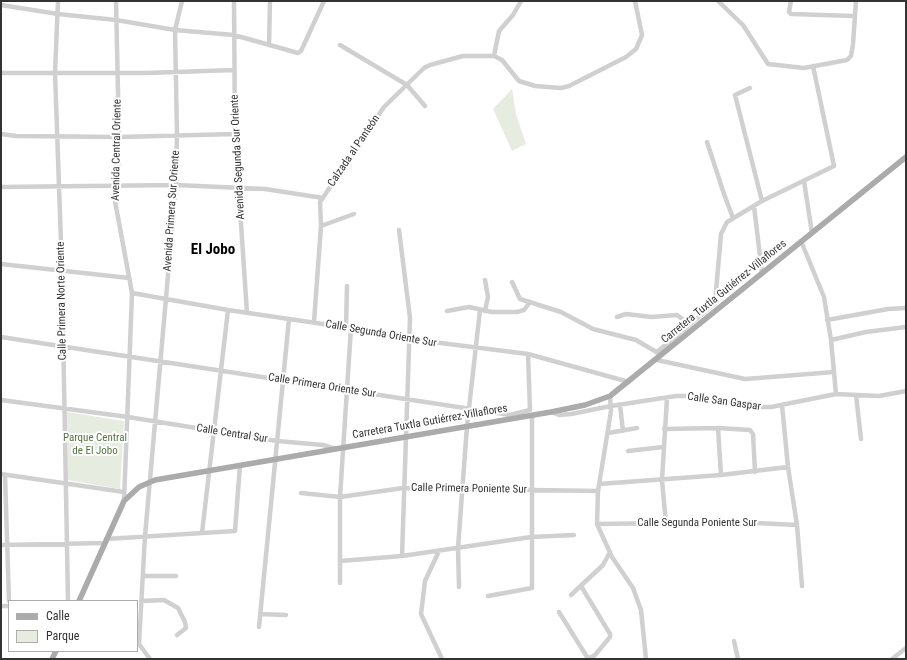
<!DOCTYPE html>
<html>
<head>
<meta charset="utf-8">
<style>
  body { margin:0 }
  #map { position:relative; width:907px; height:660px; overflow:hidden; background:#fff; font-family:"Roboto Condensed",sans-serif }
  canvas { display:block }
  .frame { position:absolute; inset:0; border:2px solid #333; pointer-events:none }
  .legend { position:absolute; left:8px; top:600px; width:130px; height:52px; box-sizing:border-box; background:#fff; border:1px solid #adadad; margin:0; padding:5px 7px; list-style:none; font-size:12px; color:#333 }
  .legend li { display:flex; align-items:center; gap:8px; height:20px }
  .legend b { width:20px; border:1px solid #adadad }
</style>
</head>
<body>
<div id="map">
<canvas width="907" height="660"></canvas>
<div class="frame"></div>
<ul class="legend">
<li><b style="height:5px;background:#ababab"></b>Calle</li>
<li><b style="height:11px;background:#e6ecdf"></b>Parque</li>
</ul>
</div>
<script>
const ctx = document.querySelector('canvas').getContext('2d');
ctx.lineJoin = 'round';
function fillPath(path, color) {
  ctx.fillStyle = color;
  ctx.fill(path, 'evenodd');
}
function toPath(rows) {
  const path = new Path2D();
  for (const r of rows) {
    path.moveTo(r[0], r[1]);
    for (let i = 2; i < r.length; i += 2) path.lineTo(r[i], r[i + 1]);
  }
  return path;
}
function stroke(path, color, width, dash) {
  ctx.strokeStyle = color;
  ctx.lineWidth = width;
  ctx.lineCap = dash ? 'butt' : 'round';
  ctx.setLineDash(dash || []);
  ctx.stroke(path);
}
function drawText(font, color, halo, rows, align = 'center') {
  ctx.font = font + ' "Roboto Condensed",sans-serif';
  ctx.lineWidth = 4;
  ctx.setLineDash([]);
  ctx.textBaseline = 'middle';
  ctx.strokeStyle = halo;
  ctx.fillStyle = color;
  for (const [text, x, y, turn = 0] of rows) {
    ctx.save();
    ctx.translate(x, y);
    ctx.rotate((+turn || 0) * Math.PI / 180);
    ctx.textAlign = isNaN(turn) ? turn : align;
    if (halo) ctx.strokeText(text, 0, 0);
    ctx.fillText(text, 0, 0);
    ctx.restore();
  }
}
const green = toPath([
  [512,89,516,114,526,144,512,151,493,109],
  [67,412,124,421,120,489,68,480]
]);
const minor = toPath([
  [58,1,55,73,62,271,68,601],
  [116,1,119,137,118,184,115,201,132,293,124,501],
  [234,1,235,134,247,313],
  [718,1,743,25,768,64,804,68,847,60,851,56,853,44,856,1],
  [791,1,789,12,791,14,854,16],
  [1,5,58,14,116,20,175,30,234,35,298,53,301,51,324,1],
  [269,45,270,1],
  [340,45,407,85,425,106],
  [494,56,499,31,513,15,521,1],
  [1,73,147,73,234,70],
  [750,88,735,95,762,201],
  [1,134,16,136,119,137,235,134],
  [707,142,724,194,733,218],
  [804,181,812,233],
  [1,187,176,185,265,189,323,198],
  [754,206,762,273],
  [321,226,354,214],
  [399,230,410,318,402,556],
  [801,241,824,297,831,340,836,394],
  [1,264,129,278],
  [485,280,488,297,485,311],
  [512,282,520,299,561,312,593,329,636,340,658,353],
  [132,293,228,310,384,333,409,339,528,354,629,382],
  [447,311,469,307,492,312,517,312,524,310,530,302],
  [617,317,626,314,652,317,677,315,689,324],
  [827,320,888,309,906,308],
  [314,322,321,226,320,202,384,107,424,68,430,65,463,56,494,56,502,60,519,81,535,86,561,88,569,86,626,57,636,49,642,35,635,1],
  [346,327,347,286],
  [1,337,510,415,512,418],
  [831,340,866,332,906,327],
  [657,352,715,303,721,234,727,222,762,201,834,166,813,66],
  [657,360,745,379,834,372],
  [856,395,861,439],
  [610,396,611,411,598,491,597,524,612,557,633,588,641,610,646,659],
  [1,400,128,417,277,441,323,445,336,449],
  [620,405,623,431],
  [782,405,788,467,797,525,802,586],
  [551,412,559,415,571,414,611,406,676,396,690,396,754,407,771,407,836,394,879,396,906,391],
  [510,415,530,410,528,354],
  [718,428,721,475],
  [664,429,718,428,750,430,753,434,755,472],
  [608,433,637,428],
  [628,451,663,447],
  [1,474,124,492],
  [5,475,9,601],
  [599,484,721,475,788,467],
  [301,493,340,497,403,488,598,491],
  [597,524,737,522,797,525],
  [666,524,662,480,667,398],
  [202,533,228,310],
  [106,539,235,531,240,465],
  [1,545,105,543],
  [439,551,425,581,421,614,442,659],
  [340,561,402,556,531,537,574,535],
  [143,576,176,576],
  [340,583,340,497,351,328],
  [459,587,458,548,467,426,480,310],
  [571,595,603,565,610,552],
  [488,596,532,588,532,415],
  [141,601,164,600,178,608,185,622,186,628,177,635],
  [1,606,9,606],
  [559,612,587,657,590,658,595,655,610,637,610,634,581,586],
  [260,614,286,615],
  [259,627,289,319],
  [734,641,738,659],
  [150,659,139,644,145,536,176,185,177,135,175,30,182,1],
  [892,659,906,648]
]);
const major = toPath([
  [79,601,124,501,139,487,155,480,551,412,585,405,610,396,906,157],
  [52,659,56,651]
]);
const streetNames = [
  ["Avenida Central Oriente",117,150,-89],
  ["Calzada al Panteón",354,151,-56],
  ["Avenida Segunda Sur Oriente",238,157,-93],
  ["Avenida Primera Sur Oriente",172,211,-86],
  ["Carretera Tuxtla Gutiérrez-Villaflores",724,292,-39],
  ["Calle Primera Norte Oriente",62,301,-91],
  ["Calle Segunda Oriente Sur",381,334,10],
  ["Calle Primera Oriente Sur",322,386,9],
  ["Calle San Gaspar",724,402,8],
  ["Carretera Tuxtla Gutiérrez-Villaflores",430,422,-10],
  ["Calle Central Sur",232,434,9],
  ["Calle Primera Poniente Sur",469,489,1],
  ["Calle Segunda Poniente Sur",697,523]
];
const parkNames = [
  ["Parque Central",95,438],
  ["de El Jobo",95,451]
];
const districtNames = [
  ["El Jobo",213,250]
];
fillPath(green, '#e6ecdf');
stroke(minor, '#d0d0d0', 4.5);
stroke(major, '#ababab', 5.5);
drawText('11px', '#333', '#fff', streetNames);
drawText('11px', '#56703f', '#fff', parkNames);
drawText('bold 15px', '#000', '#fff', districtNames);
</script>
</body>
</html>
